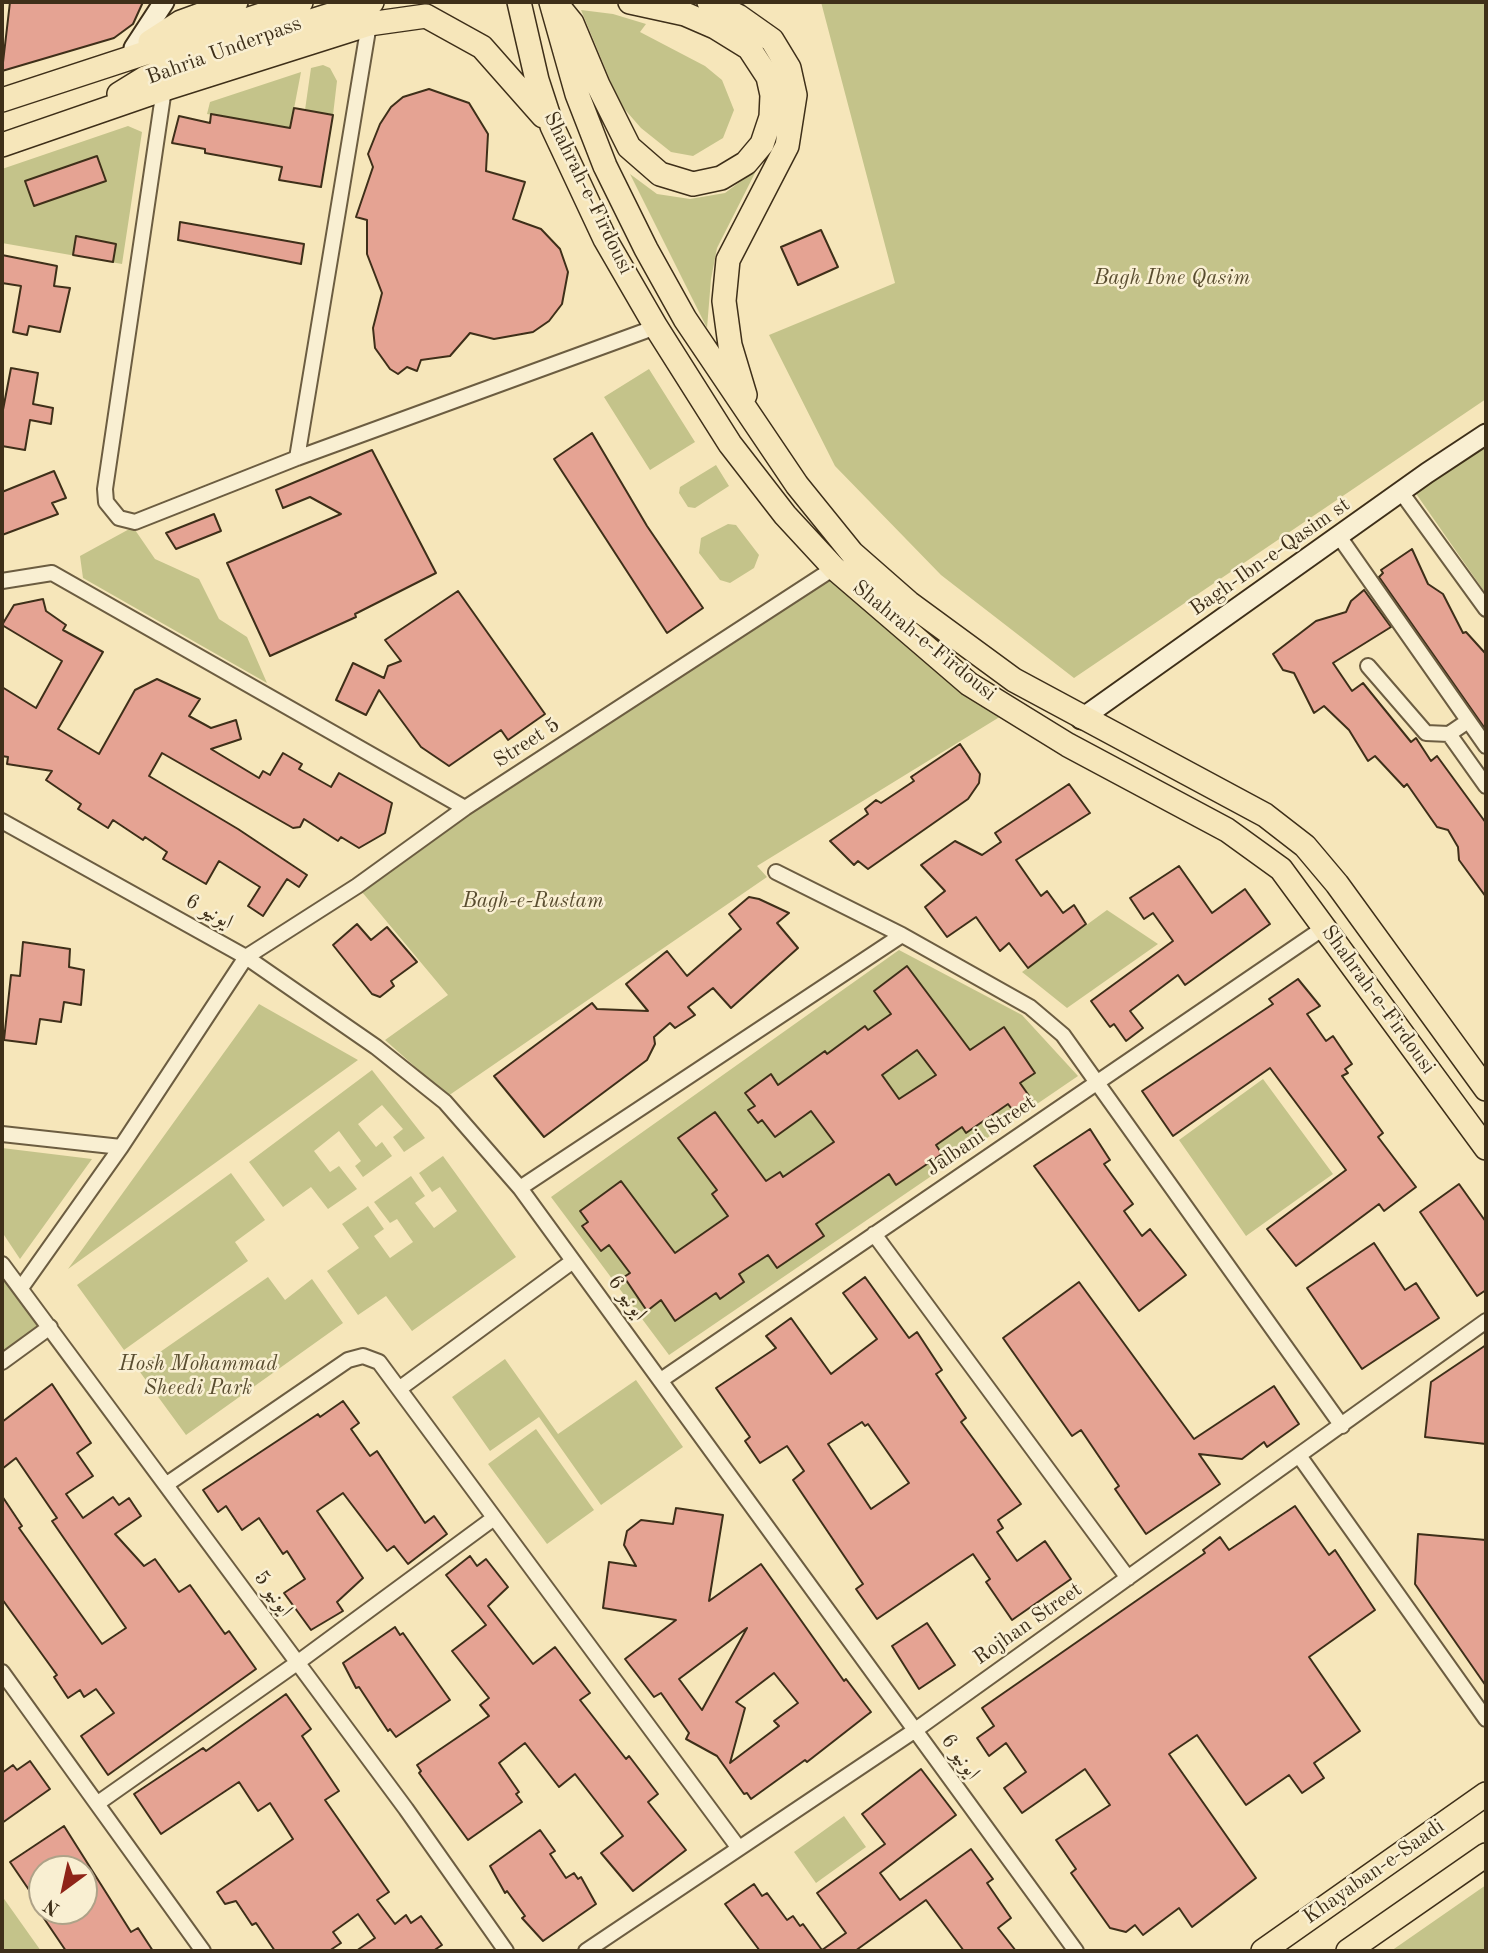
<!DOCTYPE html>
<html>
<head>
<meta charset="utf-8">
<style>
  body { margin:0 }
  #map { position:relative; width:1488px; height:1953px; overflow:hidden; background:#f6e6ba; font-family:"Old Standard TT",serif }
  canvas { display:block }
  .frame { position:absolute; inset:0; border:4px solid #3e2f19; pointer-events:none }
  .north { position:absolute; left:28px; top:1855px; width:70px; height:70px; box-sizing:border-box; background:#f9efd2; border:2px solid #aea288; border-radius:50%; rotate:213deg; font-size:19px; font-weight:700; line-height:28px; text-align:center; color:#3e2f19 }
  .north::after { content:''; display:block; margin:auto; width:24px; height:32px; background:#8f2418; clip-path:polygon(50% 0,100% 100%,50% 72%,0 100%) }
</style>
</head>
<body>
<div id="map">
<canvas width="1488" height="1953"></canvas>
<div class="frame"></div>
<div class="north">N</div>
</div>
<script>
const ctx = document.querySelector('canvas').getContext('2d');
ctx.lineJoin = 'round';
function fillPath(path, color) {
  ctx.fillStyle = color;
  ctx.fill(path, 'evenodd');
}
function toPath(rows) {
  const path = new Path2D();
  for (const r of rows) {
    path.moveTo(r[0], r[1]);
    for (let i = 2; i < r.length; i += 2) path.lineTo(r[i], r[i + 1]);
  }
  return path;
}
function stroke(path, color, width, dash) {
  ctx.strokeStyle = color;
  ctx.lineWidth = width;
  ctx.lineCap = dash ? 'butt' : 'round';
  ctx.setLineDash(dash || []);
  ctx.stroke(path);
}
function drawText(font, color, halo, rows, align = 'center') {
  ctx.font = font + ' "Old Standard TT",Amiri,serif';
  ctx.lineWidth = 5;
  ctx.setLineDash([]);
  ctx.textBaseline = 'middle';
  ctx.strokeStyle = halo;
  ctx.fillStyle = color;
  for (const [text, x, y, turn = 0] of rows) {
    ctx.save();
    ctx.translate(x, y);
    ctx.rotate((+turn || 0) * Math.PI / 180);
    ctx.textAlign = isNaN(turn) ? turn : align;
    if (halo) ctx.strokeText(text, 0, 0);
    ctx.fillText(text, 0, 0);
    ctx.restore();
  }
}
const green = toPath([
  [821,2,1486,2,1486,399,1074,678,941,575,835,466,769,335,895,283],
  [581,10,613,14,646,24,640,32,705,66,722,80,734,110,723,138,693,156,671,152,641,128,620,104],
  [323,65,330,68,337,81,333,115,305,110,311,68],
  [301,72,288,140,280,126,207,114,210,102],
  [128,126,142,132,122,264,2,243,2,169],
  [757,169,717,248,711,279,707,328,630,174,657,194,690,199,725,193],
  [649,369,695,442,650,470,604,397],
  [1486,435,1486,594,1410,485],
  [716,465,729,486,695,508,688,507,679,493,680,487],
  [728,524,736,525,759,555,754,568,730,583,720,580,699,553,701,538],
  [133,527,155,559,199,579,219,619,247,637,267,683,83,578,80,556],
  [834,568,1011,710,757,866,767,877,448,1096,385,1040,448,995,357,886],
  [1107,910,1158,944,1067,1008,1022,972],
  [899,950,1022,1015,1078,1076,669,1355,551,1197],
  [259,1004,358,1060,68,1269],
  [372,1070,425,1138,404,1152,393,1137,403,1129,382,1105,358,1124,376,1147,382,1142,392,1156,363,1177,355,1166,361,1161,339,1131,314,1151,330,1172,339,1166,357,1189,328,1209,311,1187,283,1207,249,1162],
  [1263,1079,1333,1174,1246,1236,1179,1140],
  [2,1148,92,1159,20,1259,2,1232],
  [443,1156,516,1257,412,1331,386,1296,358,1315,327,1271,359,1248,342,1224,368,1206,384,1229,374,1236,390,1258,413,1242,397,1219,390,1223,374,1202,411,1176,425,1196,415,1203,434,1228,457,1211,440,1187,432,1192,419,1173],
  [231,1173,265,1220,235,1242,248,1261,124,1350,77,1285],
  [2,1265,50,1327,2,1361],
  [268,1277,285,1300,312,1279,343,1323,186,1435,137,1368],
  [505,1359,558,1434,636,1380,683,1447,601,1505,539,1417,490,1451,452,1397],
  [536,1429,594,1510,547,1544,488,1464],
  [844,1816,866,1847,816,1883,794,1852],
  [1486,1885,1486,1951,1391,1951],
  [2,1896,41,1951,2,1951]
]);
const building = toPath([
  [10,2,143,2,133,24,114,38,2,71,10,2],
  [429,89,469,103,488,134,486,171,525,182,513,219,541,229,560,249,568,272,562,304,549,321,533,332,494,339,470,333,450,356,421,360,417,371,407,367,398,374,390,369,375,348,373,328,382,293,367,254,367,220,356,217,373,167,368,154,380,124,391,107,403,97,429,89],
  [294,108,333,115,321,187,279,180,282,167,205,153,205,149,172,143,179,116,210,123,211,114,290,128,294,108],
  [97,156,106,181,34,206,25,181,97,156],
  [180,222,304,244,301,264,178,240,180,222],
  [821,230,838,267,798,285,781,247,821,230],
  [76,236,116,244,113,262,73,255,76,236],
  [2,255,57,266,54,286,70,288,60,332,29,326,27,335,13,332,21,286,2,283,2,255],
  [11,368,38,373,33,404,53,408,51,424,30,420,25,450,2,446,2,415,11,368],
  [592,433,647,526,703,608,667,633,554,459,592,433],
  [372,450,436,573,355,614,356,617,270,656,227,563,341,514,310,497,283,508,276,490,372,450],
  [54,471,66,498,52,503,58,514,2,535,2,492,54,471],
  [214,514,221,531,176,549,166,533,214,514],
  [1412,549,1428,584,1443,594,1463,633,1466,632,1485,653,1486,730,1379,577,1383,573,1381,570,1412,549],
  [1364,590,1391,627,1333,663,1352,691,1363,683,1411,742,1416,738,1431,761,1437,756,1486,823,1486,897,1459,860,1458,847,1448,830,1437,827,1407,784,1404,787,1375,756,1368,761,1349,730,1324,706,1314,713,1294,673,1283,670,1273,654,1316,621,1346,612,1351,601,1364,590],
  [458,591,545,714,508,740,501,730,449,766,421,747,379,690,366,715,336,700,353,663,384,678,388,666,401,661,385,640,458,591],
  [43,599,46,611,66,625,63,630,103,652,58,729,99,754,135,690,157,679,200,699,189,716,211,728,236,720,241,739,211,749,259,778,263,771,270,775,283,753,302,764,299,769,331,787,339,773,392,803,385,833,359,848,341,837,338,841,304,819,300,827,293,828,162,753,149,776,238,829,307,875,299,887,287,879,263,916,248,906,260,887,219,861,206,884,163,859,167,852,145,837,143,840,113,820,108,828,78,809,81,804,46,780,52,771,7,764,8,757,2,756,2,687,36,708,62,661,2,625,14,605,43,599],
  [960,744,980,774,979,783,968,799,868,869,858,861,854,865,830,841,868,814,865,809,876,800,881,803,914,781,911,777,960,744],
  [1069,784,1090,813,1016,860,1041,896,1047,891,1063,913,1074,905,1086,924,1028,968,1009,943,1000,951,976,917,947,937,925,907,945,891,921,865,955,841,982,855,1001,842,995,833,1069,784],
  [1179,866,1212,913,1245,889,1270,924,1185,985,1178,975,1130,1011,1143,1028,1126,1041,1114,1024,1110,1027,1091,1001,1173,941,1153,913,1144,919,1130,898,1179,866],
  [749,897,759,899,789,913,777,923,798,948,731,1008,713,988,688,1007,695,1015,675,1028,670,1023,654,1037,655,1044,647,1060,544,1137,494,1076,592,1003,597,1009,648,1011,626,984,667,951,687,976,741,929,729,914,749,897],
  [357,924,371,940,387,927,417,962,391,981,394,986,380,997,372,994,333,945,357,924],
  [23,942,70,949,69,967,84,970,81,1005,64,1002,61,1022,40,1019,36,1044,4,1040,11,975,20,976,23,942],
  [907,966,970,1050,1004,1027,1035,1073,1020,1083,1032,1100,1014,1112,1008,1104,966,1133,962,1127,936,1145,942,1154,896,1185,889,1174,816,1224,824,1236,777,1268,768,1255,739,1274,744,1282,720,1299,716,1293,675,1321,661,1300,647,1311,624,1277,630,1273,609,1245,601,1251,582,1226,588,1222,580,1211,621,1181,675,1253,728,1216,712,1194,717,1190,678,1138,715,1112,766,1181,780,1172,783,1177,834,1142,811,1111,775,1137,762,1120,758,1123,748,1110,755,1106,745,1093,771,1074,778,1085,825,1051,827,1054,865,1026,868,1030,891,1014,874,991,907,966],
  [917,1050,936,1075,899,1099,882,1075,917,1050],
  [1298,979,1320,1006,1307,1014,1326,1041,1333,1036,1352,1064,1345,1069,1348,1073,1342,1076,1383,1133,1378,1137,1416,1187,1384,1211,1379,1204,1296,1266,1267,1229,1346,1170,1270,1068,1173,1136,1142,1091,1273,1004,1269,999,1298,979],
  [1090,1129,1110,1160,1104,1164,1133,1204,1124,1211,1142,1236,1150,1229,1186,1275,1139,1311,1034,1166,1090,1129],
  [1459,1184,1486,1222,1486,1290,1477,1296,1420,1212,1459,1184],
  [1374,1243,1405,1290,1416,1283,1439,1318,1362,1369,1307,1288,1374,1243],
  [865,1277,909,1338,917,1332,942,1370,936,1374,966,1418,961,1422,1021,1504,998,1520,1003,1528,997,1532,1017,1561,1045,1541,1071,1579,1012,1620,986,1582,990,1579,973,1554,877,1619,856,1589,863,1584,793,1480,804,1471,787,1446,760,1463,745,1441,750,1437,716,1388,776,1348,766,1336,791,1318,831,1374,877,1339,843,1293,865,1277],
  [862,1422,865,1426,868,1424,909,1483,871,1509,828,1444,862,1422],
  [1079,1282,1194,1439,1274,1386,1299,1424,1267,1447,1264,1442,1242,1459,1199,1454,1220,1484,1146,1534,1115,1489,1119,1486,1081,1430,1072,1436,1003,1338,1079,1282],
  [1486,1345,1486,1444,1425,1437,1431,1382,1486,1345],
  [52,1384,91,1443,77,1453,93,1476,66,1494,83,1518,113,1497,119,1505,129,1498,141,1516,115,1534,144,1566,155,1559,179,1592,190,1585,225,1634,229,1631,256,1669,108,1775,81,1736,114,1713,96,1689,84,1697,80,1690,68,1698,54,1677,57,1675,2,1599,2,1496,22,1526,19,1528,102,1644,126,1628,52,1521,57,1518,16,1458,2,1469,2,1422,52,1384],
  [343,1401,359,1423,351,1429,370,1456,377,1451,425,1523,434,1516,447,1534,408,1564,394,1546,387,1551,343,1493,317,1511,363,1578,337,1602,343,1611,311,1630,284,1593,305,1579,287,1551,283,1554,259,1518,242,1530,226,1506,218,1512,203,1490,318,1414,320,1417,343,1401],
  [1295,1506,1329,1555,1335,1550,1375,1610,1309,1657,1360,1731,1314,1763,1324,1778,1302,1793,1289,1775,1246,1805,1197,1735,1169,1754,1256,1878,1192,1927,1179,1908,1143,1935,1135,1925,1126,1932,1110,1928,1071,1873,1076,1869,1056,1840,1110,1805,1085,1769,1022,1813,1004,1788,1026,1772,1006,1743,989,1756,977,1738,994,1726,982,1708,1205,1553,1203,1550,1220,1537,1229,1550,1295,1506],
  [676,1508,723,1515,709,1601,761,1564,844,1681,846,1679,871,1712,807,1762,805,1760,751,1799,747,1793,744,1794,717,1756,686,1739,689,1733,661,1693,654,1697,625,1659,676,1620,603,1608,609,1562,636,1566,624,1545,627,1531,641,1520,673,1524,676,1508],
  [747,1628,702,1710,679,1679,747,1628],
  [774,1673,798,1703,774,1721,779,1726,730,1763,745,1708,736,1702,774,1673],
  [1418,1534,1486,1540,1486,1686,1415,1584,1418,1534],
  [470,1556,477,1566,486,1559,508,1587,488,1606,533,1664,555,1647,590,1693,580,1700,626,1759,629,1756,658,1794,648,1802,686,1850,633,1891,601,1853,623,1836,575,1774,559,1787,525,1743,499,1763,519,1792,516,1794,522,1802,468,1840,419,1773,421,1771,417,1765,489,1716,480,1705,489,1698,452,1651,486,1625,446,1575,470,1556],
  [927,1623,955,1665,919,1689,892,1646,927,1623],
  [395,1627,400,1635,403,1633,450,1700,396,1737,390,1729,388,1731,359,1687,356,1688,343,1663,395,1627],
  [286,1694,311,1729,302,1736,339,1791,325,1800,389,1892,377,1900,395,1924,406,1915,411,1923,421,1916,442,1945,433,1951,356,1951,375,1938,358,1914,333,1932,341,1943,329,1951,275,1951,256,1923,252,1925,236,1901,225,1904,217,1892,293,1839,270,1803,258,1811,239,1782,161,1834,134,1794,203,1748,206,1751,286,1694],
  [30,1761,50,1789,2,1823,2,1773,13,1765,17,1770,30,1761],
  [921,1769,956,1815,880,1873,900,1900,971,1849,993,1879,987,1883,1011,1918,998,1928,1016,1951,964,1951,926,1900,855,1951,760,1951,725,1904,754,1884,762,1896,767,1893,787,1920,793,1916,800,1926,803,1924,822,1950,846,1933,817,1893,885,1844,862,1814,921,1769],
  [64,1826,131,1932,138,1928,153,1951,66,1951,43,1917,52,1911,84,1911,84,1869,42,1869,42,1909,10,1862,64,1826],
  [540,1830,555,1851,550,1854,566,1878,574,1873,578,1879,581,1877,596,1904,543,1941,522,1918,525,1916,507,1891,505,1893,490,1866,540,1830]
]);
const street = toPath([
  [164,89,105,489,106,502,119,518,135,522,297,458,656,327],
  [297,458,369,24],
  [1401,492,1486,609],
  [1338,535,1486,746],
  [2,581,52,573,465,808],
  [1368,666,1426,733,1449,734],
  [1468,721,1449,734,1486,786],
  [2,821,246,957,376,1047,445,1102,520,1188,1076,1951],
  [776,872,902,935,1030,1007,1063,1035,1342,1426],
  [2,1134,121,1147],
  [520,1188,902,935],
  [874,1234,1128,1578],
  [2,1264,406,1809,506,1951],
  [21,1288,121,1147,246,957,357,886,465,808,834,568],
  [2,1362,50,1327],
  [661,1380,1325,927],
  [399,1389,573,1261],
  [1300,1457,1486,1719],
  [167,1484,348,1360,363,1356,379,1362,738,1847],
  [2,1672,203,1951],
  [98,1803,297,1663,494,1518],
  [586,1951,914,1731,1486,1321]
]);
const secondary = toPath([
  [134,48,164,2],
  [1081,719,1427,473,1486,434]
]);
const primary = toPath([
  [519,2,537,80,552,126,605,239,656,327,730,444,785,515,834,568,969,684,1068,745,1227,830,1281,869,1486,1148],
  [551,2,577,94,605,166,646,249,685,319,797,485,852,553,909,603,1014,680,1265,815,1305,846,1337,884,1486,1089],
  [709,2,738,16,772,40,789,68,795,95,787,146,728,260,724,301,730,345,745,395],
  [559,7,572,23,598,85,629,147,660,174,693,184,721,178,746,163,762,144,771,117,772,95,768,77,749,48,715,27,685,14,630,2],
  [150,42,181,22,236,2],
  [119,94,145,78,212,52,372,2],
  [2,100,301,2],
  [2,145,164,89,369,24,426,16,482,47,543,116],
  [1263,1951,1486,1794],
  [1348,1951,1486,1855]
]);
const streetNames = [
  ["Bahria Underpass",224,51,-20],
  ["Shahrah-e-Firdousi",588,193,64],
  ["Bagh-Ibn-e-Qasim st",1270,557,-35],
  ["Shahrah-e-Firdousi",924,641,39],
  ["Street 5",527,743,-33],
  ["ایونیو 6",209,912,29],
  ["Shahrah-e-Firdousi",1378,1000,54],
  ["Jalbani Street",981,1136,-34],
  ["ایونیو 6",627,1298,53],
  ["ایونیو 5",273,1594,54],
  ["Rojhan Street",1028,1624,-35],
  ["ایونیو 6",960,1757,54],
  ["Khayaban-e-Saadi",1374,1872,-35]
];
const parkNames = [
  ["Bagh Ibne Qasim",1172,278],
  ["Bagh-e-Rustam",533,901],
  ["Hosh Mohammad",198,1364],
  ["Sheedi Park",198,1388]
];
fillPath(green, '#c4c38a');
fillPath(building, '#e5a393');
stroke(building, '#3e2f19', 2);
stroke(street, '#6c5d41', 18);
stroke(secondary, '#3e2f19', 23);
stroke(primary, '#3e2f19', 26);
stroke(street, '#f9efd2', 14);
stroke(secondary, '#f9efd2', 19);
stroke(primary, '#f6e6ba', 23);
drawText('21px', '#3e2f19', '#f9efd2', streetNames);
drawText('italic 21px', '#594d30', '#f9efd2', parkNames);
</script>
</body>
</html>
